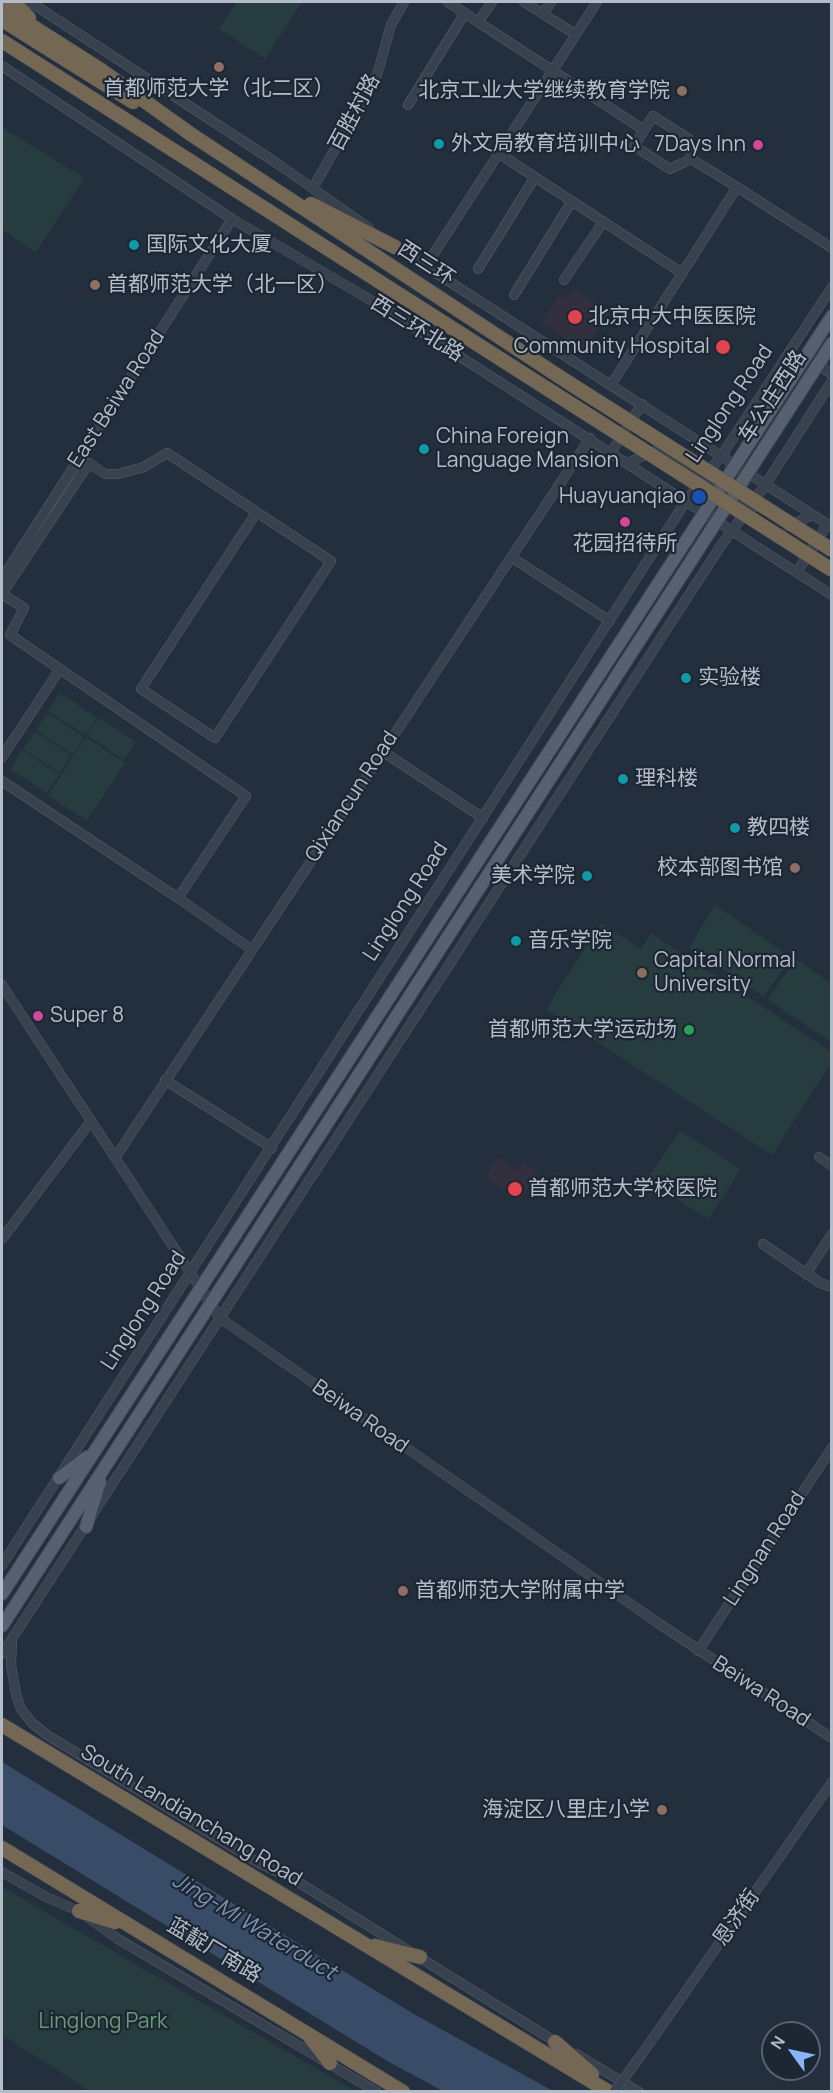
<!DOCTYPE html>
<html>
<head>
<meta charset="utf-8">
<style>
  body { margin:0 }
  #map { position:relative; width:833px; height:2093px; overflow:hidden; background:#242f3e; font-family:Manrope,sans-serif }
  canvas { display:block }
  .frame { position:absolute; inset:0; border:3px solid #b4bcc9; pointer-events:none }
  .north { position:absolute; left:761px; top:2021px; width:60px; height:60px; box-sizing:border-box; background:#1d2633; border:2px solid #59626f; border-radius:50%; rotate:303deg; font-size:16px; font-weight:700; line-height:24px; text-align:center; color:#b4bcc9 }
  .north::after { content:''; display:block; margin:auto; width:21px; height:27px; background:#8ab4f8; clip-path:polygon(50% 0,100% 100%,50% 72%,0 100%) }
</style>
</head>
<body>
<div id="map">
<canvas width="833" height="2093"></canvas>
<div class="frame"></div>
<div class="north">N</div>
</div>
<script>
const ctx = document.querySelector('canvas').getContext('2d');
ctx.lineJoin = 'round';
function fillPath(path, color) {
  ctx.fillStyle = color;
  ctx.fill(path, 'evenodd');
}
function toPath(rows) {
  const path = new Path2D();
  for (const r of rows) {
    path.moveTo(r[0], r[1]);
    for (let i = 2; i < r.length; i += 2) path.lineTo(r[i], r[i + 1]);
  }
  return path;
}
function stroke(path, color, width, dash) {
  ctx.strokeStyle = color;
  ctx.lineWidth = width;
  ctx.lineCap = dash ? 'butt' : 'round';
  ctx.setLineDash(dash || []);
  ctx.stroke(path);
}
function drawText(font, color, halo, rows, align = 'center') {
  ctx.font = font + ' Manrope,"Noto Sans SC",sans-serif';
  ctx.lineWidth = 4.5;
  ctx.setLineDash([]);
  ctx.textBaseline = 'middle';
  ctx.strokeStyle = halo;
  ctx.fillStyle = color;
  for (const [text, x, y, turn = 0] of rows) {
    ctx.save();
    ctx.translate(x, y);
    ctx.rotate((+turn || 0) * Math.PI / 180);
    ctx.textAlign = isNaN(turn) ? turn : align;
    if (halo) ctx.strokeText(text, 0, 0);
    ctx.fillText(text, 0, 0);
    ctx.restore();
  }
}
const medical = toPath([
  [573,288,610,312,584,351,541,323,560,293,567,298],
  [498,1157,518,1170,524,1162,539,1172,520,1200,484,1177]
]);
const green = toPath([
  [237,2,302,2,265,59,219,29],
  [2,127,84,178,36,252,2,230],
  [60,693,97,718,86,735,48,711],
  [47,713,84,737,73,755,36,730],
  [98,718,136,742,124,760,87,735],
  [35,732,72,756,60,773,23,749],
  [86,737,125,763,87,821,48,795],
  [22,750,59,774,47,793,10,769],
  [715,905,791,957,764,997,689,947],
  [601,923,641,949,651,933,831,1052,831,1063,772,1155,546,1009],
  [795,959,831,983,831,1042,768,1000],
  [680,1131,741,1169,708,1219,647,1179],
  [2,1887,355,2091,90,2091,2,2035]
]);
const water = toPath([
  [2,1762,412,2013,553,2091,443,2091,389,2062,2,1825]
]);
const minor = toPath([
  [30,2,278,164,369,228],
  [448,2,478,22],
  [492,2,478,22,644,130],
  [524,2,575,34],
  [543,14,551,2],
  [2,66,232,219,381,306,832,595],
  [408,105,465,13],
  [653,116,689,139,691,159,670,169,634,146,653,116],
  [498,153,682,273],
  [691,159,737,187],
  [313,188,377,75,391,25,404,2],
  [392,245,832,527],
  [425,267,597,2],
  [478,269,535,177],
  [564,280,603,222],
  [514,295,572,201],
  [818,365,832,374],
  [611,385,737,187,832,248],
  [611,452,642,404],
  [627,463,659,449,753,508],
  [788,526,813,515],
  [511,557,610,621],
  [797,572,827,525],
  [2,579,232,219],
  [2,594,89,463,105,474,118,474,144,467,167,453,331,561,215,738,141,689,256,513],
  [2,594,24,608,10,635,246,796,178,898,2,781],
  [382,751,483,818],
  [2,757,60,669],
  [178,898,251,949],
  [2,985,220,1318,658,1623,832,1738],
  [165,1080,272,1148],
  [819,1157,832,1166],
  [115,1158,590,438],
  [2,1239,91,1121],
  [763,1244,820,1283,832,1287],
  [806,1274,832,1234],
  [2,1565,686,501,722,455,832,287],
  [12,1640,11,1665,16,1694,21,1709,32,1723,47,1735,257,1862,298,1882,559,2044],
  [698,1651,832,1448],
  [2,1654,720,547,766,484,832,381],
  [2,1872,46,1897,79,1911,118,1939,377,2092],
  [576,2054,639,2092],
  [642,2054,832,1782]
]);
const major = toPath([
  [59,1478,87,1457],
  [86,1527,100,1482],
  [2,1594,832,316],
  [2,1626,832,343]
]);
const highway = toPath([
  [13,2,29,18],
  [2,7,101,70,192,135,566,381],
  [2,20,133,102],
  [2,41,557,395],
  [311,204,395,247],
  [2,1725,609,2092],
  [2,1848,403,2092],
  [79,1911,115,1922],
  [375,1946,420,1957],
  [310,2037,330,2063],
  [555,2042,592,2074]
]);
const minorBridge = toPath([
  [614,2092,642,2054]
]);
const highwayBridge = toPath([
  [566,381,832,550],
  [557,395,832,570]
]);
const markers = [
  [219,67,6,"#8d6e63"],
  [682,91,6,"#8d6e63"],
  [439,144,6,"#0f9aa8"],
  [758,145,6,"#d1479c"],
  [134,245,6,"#0f9aa8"],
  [95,285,6,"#8d6e63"],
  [575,317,8,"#e0444e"],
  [723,347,8,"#e0444e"],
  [424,449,6,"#0f9aa8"],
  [699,497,8,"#1a4fb4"],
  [625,522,6,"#d1479c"],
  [686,678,6,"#0f9aa8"],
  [623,779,6,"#0f9aa8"],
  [735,828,6,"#0f9aa8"],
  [795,868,6,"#8d6e63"],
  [587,876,6,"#0f9aa8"],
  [516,941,6,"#0f9aa8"],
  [642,973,6,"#8d6e63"],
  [38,1016,6,"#d1479c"],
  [689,1030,6,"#2e9e5b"],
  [515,1189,8,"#e0444e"],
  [403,1591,6,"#8d6e63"],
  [662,1810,6,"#8d6e63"]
];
const poiNames = [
  ["首都师范大学（北二区）",219,89,"center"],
  ["北京工业大学继续教育学院",670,91,"right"],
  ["外文局教育培训中心",451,144],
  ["7Days Inn",746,145,"right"],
  ["国际文化大厦",146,245],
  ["首都师范大学（北一区）",107,285],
  ["北京中大中医医院",588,317],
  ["Community Hospital",710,347,"right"],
  ["China Foreign",436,437],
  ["Language Mansion",436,461],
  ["Huayuanqiao",686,497,"right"],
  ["花园招待所",625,544,"center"],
  ["实验楼",698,678],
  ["理科楼",635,779],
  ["教四楼",747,828],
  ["校本部图书馆",783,868,"right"],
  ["美术学院",575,876,"right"],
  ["音乐学院",528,941],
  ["Capital Normal",654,961],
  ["University",654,985],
  ["Super 8",50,1016],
  ["首都师范大学运动场",677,1030,"right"],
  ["首都师范大学校医院",528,1189],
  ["首都师范大学附属中学",415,1591],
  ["海淀区八里庄小学",650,1810,"right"]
];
const streetNames = [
  ["百胜村路",355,113,-62],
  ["西三环",426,264,33],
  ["西三环北路",417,329,32],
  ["车公庄西路",773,397,-57],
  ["East Beiwa Road",117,399,-57],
  ["Linglong Road",730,404,-56],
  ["Qixiancun Road",352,797,-57],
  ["Linglong Road",406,902,-57],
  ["Linglong Road",144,1311,-57],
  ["Beiwa Road",360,1417,35],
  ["Lingnan Road",765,1549,-57],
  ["Beiwa Road",761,1692,33],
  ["South Landianchang Road",191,1816,31],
  ["恩济街",737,1918,-55],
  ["蓝靛厂南路",214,1951,31]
];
const parkNames = [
  ["Linglong Park",103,2022]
];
const waterNames = [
  ["Jing-Mi Waterduct",254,1927,31]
];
fillPath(medical, '#32303f');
fillPath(green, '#263c3f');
fillPath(water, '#394c67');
stroke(minor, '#565f6c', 10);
stroke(major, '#414a57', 14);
stroke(highway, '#434c59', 15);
stroke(minor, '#38414e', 9);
stroke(major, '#56606e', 12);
stroke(highway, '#746855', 14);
stroke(minorBridge, '#565f6c', 10, []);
stroke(highwayBridge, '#434c59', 15, []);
stroke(minorBridge, '#38414e', 9);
stroke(highwayBridge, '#746855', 14);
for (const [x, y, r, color] of markers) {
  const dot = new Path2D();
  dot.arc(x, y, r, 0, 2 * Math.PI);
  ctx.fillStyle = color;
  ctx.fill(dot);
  stroke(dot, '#1d2633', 2);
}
drawText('21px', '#b4bcc9', '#1d2633', poiNames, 'left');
drawText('21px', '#b4bcc9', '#1d2633', streetNames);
drawText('21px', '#6b9a76', '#1d2633', parkNames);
drawText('italic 22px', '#7c92b1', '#1d2633', waterNames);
</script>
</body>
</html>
